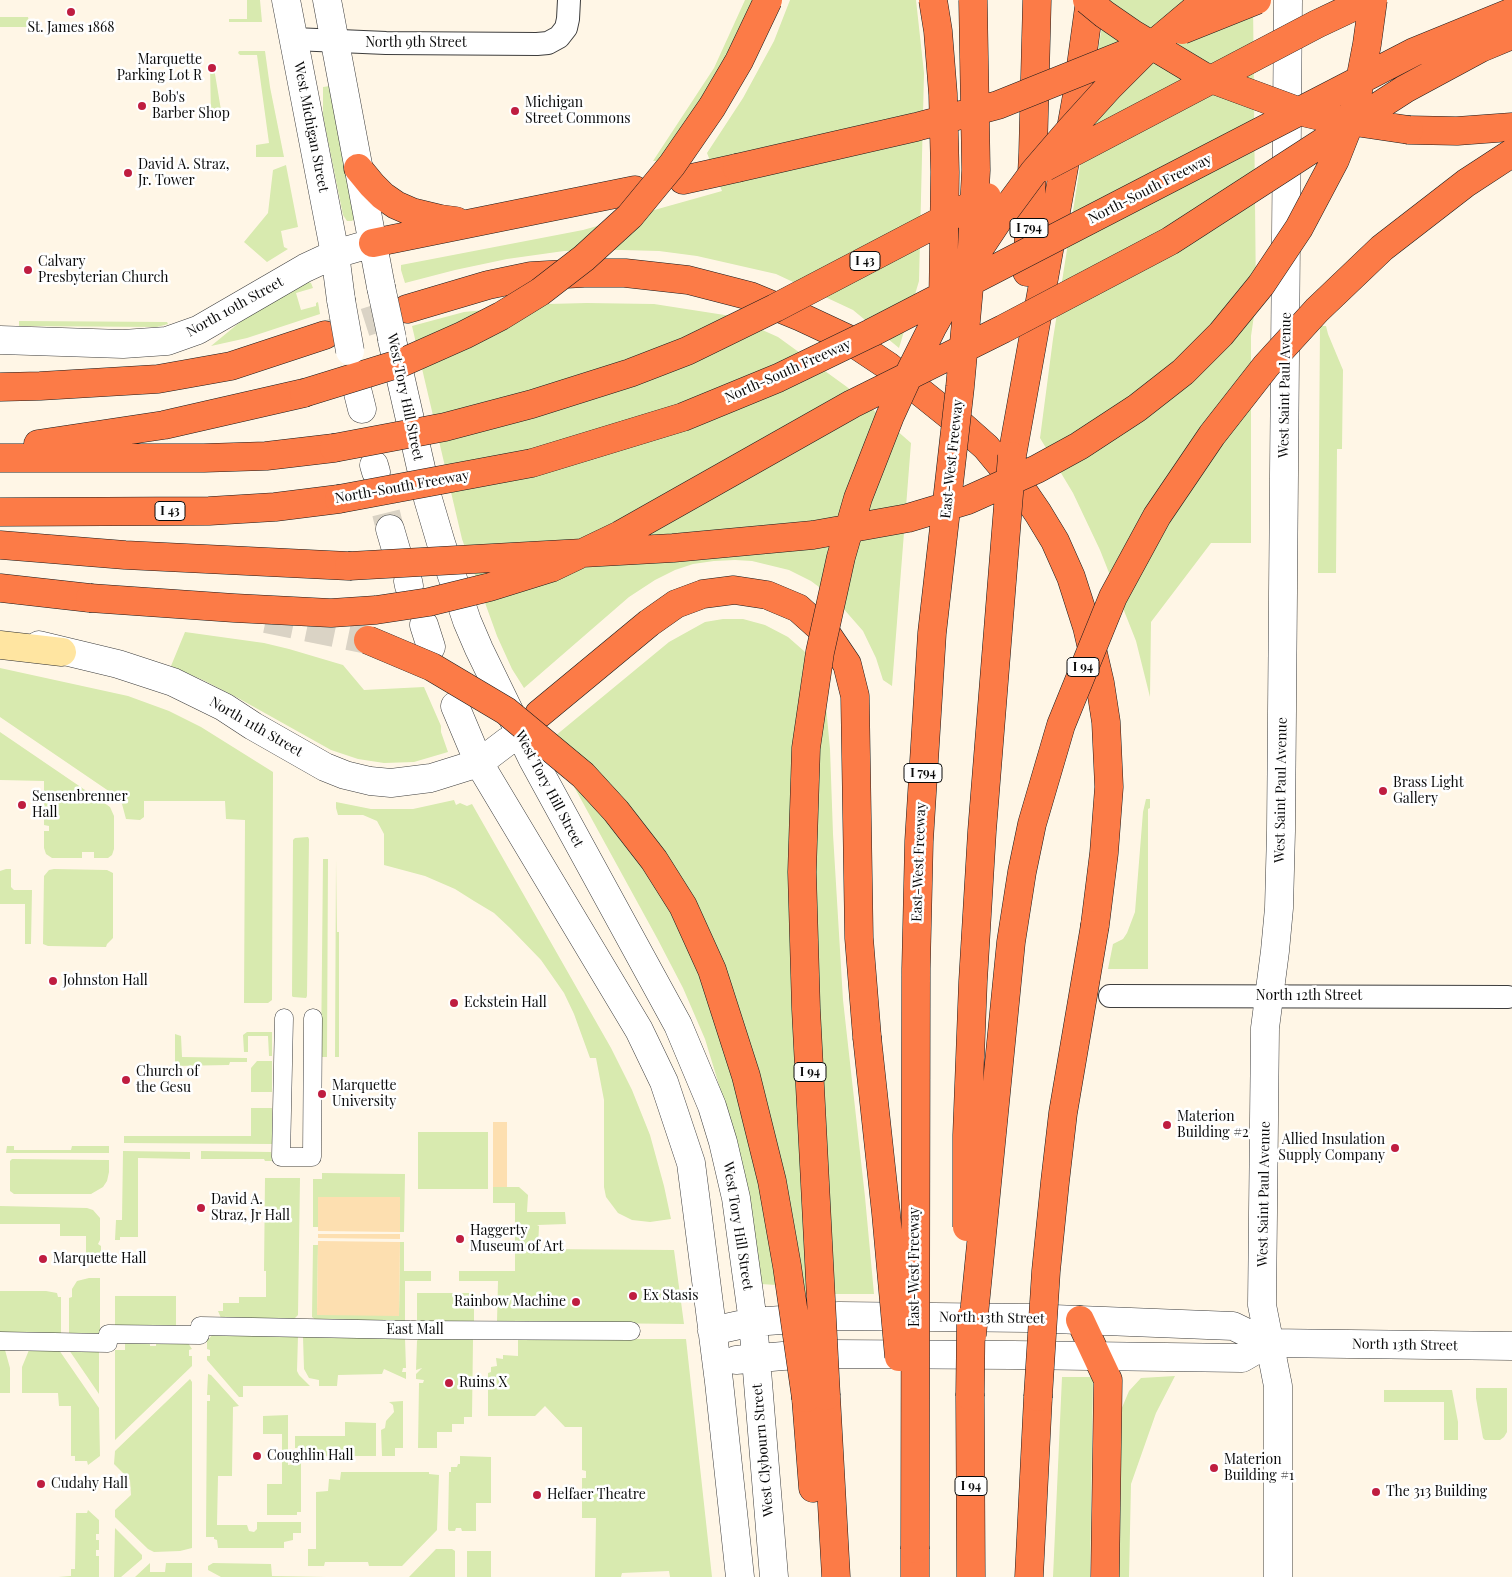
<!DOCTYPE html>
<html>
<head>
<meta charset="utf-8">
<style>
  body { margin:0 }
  canvas { display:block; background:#fff6e6 }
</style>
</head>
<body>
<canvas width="1512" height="1577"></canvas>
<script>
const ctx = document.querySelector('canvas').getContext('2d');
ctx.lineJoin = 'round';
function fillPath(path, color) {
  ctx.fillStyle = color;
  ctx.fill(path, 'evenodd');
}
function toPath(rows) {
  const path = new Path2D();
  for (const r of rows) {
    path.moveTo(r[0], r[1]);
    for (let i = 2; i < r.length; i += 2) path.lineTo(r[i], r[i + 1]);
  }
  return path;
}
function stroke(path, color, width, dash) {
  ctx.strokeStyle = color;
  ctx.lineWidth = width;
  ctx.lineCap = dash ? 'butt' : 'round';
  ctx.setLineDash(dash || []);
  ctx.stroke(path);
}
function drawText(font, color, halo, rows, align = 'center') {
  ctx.font = font + ' "Playfair Display",serif';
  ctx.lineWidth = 5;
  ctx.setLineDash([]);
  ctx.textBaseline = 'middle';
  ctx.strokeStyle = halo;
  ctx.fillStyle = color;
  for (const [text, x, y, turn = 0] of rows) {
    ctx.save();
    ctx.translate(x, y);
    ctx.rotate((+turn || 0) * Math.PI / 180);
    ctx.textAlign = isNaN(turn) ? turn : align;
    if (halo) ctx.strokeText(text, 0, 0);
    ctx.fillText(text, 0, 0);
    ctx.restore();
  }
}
const green = toPath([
  [247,0,260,0,262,22,229,22,229,19,247,19],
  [745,0,758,0,738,43,662,161,653,161,714,68],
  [790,0,916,0,924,73,919,281,899,348,853,310,776,274,697,256,659,251,621,250,564,251,507,259,455,270,405,283,401,270,401,265,583,230,722,191,707,153,743,98,774,41],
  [1106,0,1253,0,1256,302,1251,336,1251,543,1211,543,1151,622,1150,697,1136,641,1100,550,1073,493,1040,438,1053,339],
  [0,17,28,17,30,27,0,27],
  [239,51,265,51,270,87,284,157,256,157,256,145,269,143,257,55,240,55,238,53],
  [213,62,222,116,219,119,212,119,211,116,210,65],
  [330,86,354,219,352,221,347,221,343,215,323,116,323,87],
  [286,165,298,227,281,231,284,247,288,249,267,262,244,242,268,213,273,170],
  [308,282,311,283,313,288,296,293,301,310,316,306,316,303,318,302,320,314,247,338,211,346,245,318],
  [587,303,654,304,731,316,778,337,847,387,911,443,892,686,883,680,876,658,863,631,842,607,827,593,811,581,789,570,752,561,735,560,714,561,693,564,675,570,655,580,629,597,524,688,512,669,497,636,462,539,412,326,464,312,547,304],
  [19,321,167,322,168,324,157,327,19,326],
  [1320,326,1326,326,1328,334,1343,370,1342,449,1337,449,1336,573,1318,573],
  [723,619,743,619,765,625,788,637,804,651,824,685,830,749,833,834,843,1000,865,1197,874,1294,786,1294,776,1285,761,1284,747,1186,740,1154,705,1039,683,988,657,938,549,741,669,642,705,622],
  [185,632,264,643,289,649,343,665,364,690,424,687,441,726,441,732,448,752,414,762,384,763,358,759,331,750,238,698,205,681,171,666],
  [0,668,128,696,169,711,201,727,273,772,272,1000,268,1003,244,1003,245,820,226,819,225,801,144,801,144,817,140,820,126,819,122,804,116,796,0,717],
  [0,732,110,807,114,816,114,849,112,855,108,858,94,858,94,852,82,852,82,858,52,858,46,854,44,848,44,831,49,831,49,826,44,825,44,781,0,780],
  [1146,799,1150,799,1150,808,1148,809,1148,969,1108,969,1113,944,1123,939,1127,933,1135,912,1143,812],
  [454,800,456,805,460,803,467,806,472,804,611,1048,632,1090,650,1135,664,1186,671,1219,650,1222,632,1220,618,1213,606,1197,604,1187,604,1100,596,1058,590,1058,574,1014,564,993,541,960,511,929,494,913,474,901,455,889,425,876,384,865,384,834,377,821,363,815,338,815,336,808,336,802,371,809,413,809],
  [308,837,309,839,307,996,306,998,293,997,292,996,293,840,295,838],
  [323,859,328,859,327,1057,321,1057],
  [336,859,337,932,339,932,339,1057,335,1057],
  [6,869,11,869,11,887,14,890,32,890,31,944,25,944,25,904,0,904,0,871],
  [54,869,107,870,113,873,113,938,107,944,106,947,48,946,43,944,44,876,49,870],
  [247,1032,272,1032,272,1056,269,1056,268,1036,248,1036,248,1052,244,1052,243,1035],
  [175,1034,181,1036,182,1057,247,1058,247,1062,230,1062,229,1065,175,1066],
  [257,1061,272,1061,272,1092,251,1092,251,1068],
  [251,1108,272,1108,272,1144,124,1143,124,1136,251,1136],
  [418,1132,488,1132,488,1189,418,1189],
  [7,1146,14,1146,14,1150,71,1150,72,1146,109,1146,109,1153,6,1153],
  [123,1151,190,1152,190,1159,138,1158,138,1237,120,1237,120,1240,115,1240,116,1220,122,1220],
  [201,1151,271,1152,272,1161,265,1161,264,1159,201,1159],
  [12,1159,109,1160,109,1172,107,1181,103,1187,91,1194,14,1194,10,1191,10,1161],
  [322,1173,405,1174,404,1232,400,1232,400,1197,318,1197,318,1227,313,1227,313,1179,322,1179],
  [265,1178,300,1178,298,1315,294,1319,221,1318,218,1311,223,1311,223,1303,239,1303,239,1297,266,1297,266,1271,264,1271],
  [493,1187,519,1187,528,1195,527,1212,565,1212,566,1224,537,1225,539,1226,538,1249,674,1250,684,1324,497,1322,498,1281,459,1281,459,1271,515,1271,515,1203,493,1203],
  [0,1206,87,1208,93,1210,100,1218,100,1240,98,1244,101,1246,101,1257,86,1257,86,1236,60,1236,60,1224,0,1224],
  [400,1242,404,1242,404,1271,431,1271,431,1281,405,1281,405,1322,316,1320,312,1317,313,1245,318,1245,317,1315,399,1315],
  [89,1278,100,1278,100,1334,69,1334,69,1298,72,1297,72,1289,77,1281],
  [0,1291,46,1291,57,1293,58,1297,61,1297,61,1334,0,1333],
  [417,1293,474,1293,474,1322,417,1322],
  [115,1296,176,1296,176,1327,115,1326],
  [212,1335,298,1336,297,1371,299,1375,310,1386,243,1386,243,1397,239,1397,207,1360,207,1356,210,1356,210,1350,207,1349,207,1341],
  [303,1337,405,1338,406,1368,403,1368,402,1372,406,1372,406,1379,384,1369,382,1374,338,1375,337,1386,319,1386,319,1380,309,1378,304,1369],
  [418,1339,473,1339,472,1417,464,1417,464,1424,452,1424,452,1432,437,1432,437,1448,418,1448,419,1383,423,1383,424,1380,416,1379,416,1374,422,1368,416,1370,417,1341],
  [518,1339,686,1339,712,1577,670,1577,669,1571,622,1573,621,1577,595,1577,596,1518,582,1518,582,1478,586,1478,586,1471,582,1470,582,1427,565,1427,545,1406,535,1416,488,1416,488,1373,491,1372,491,1367,497,1366,496,1358,503,1359,503,1355,518,1356],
  [125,1342,150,1342,150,1346,156,1346,156,1343,188,1343,192,1349,189,1350,189,1356,192,1356,192,1366,115,1440,115,1350,125,1350],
  [0,1349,5,1350,10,1368,10,1393,0,1393],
  [29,1350,59,1350,99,1408,100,1456,88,1465,87,1461,75,1461,75,1456,71,1456,71,1406,59,1406,58,1393,22,1393,22,1367],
  [69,1350,99,1350,99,1394],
  [208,1374,211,1375,239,1406,233,1407,232,1476,218,1476,217,1525,247,1525,249,1531,254,1532,257,1529,257,1522,301,1522,301,1533,293,1533,293,1540,284,1542,284,1548,218,1548,217,1540,214,1539,214,1537,206,1537,207,1401,210,1401,210,1395,207,1395],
  [1175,1376,1156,1413,1131,1484,1129,1577,1118,1577,1120,1545,1121,1410,1129,1391,1141,1378],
  [1062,1377,1093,1377,1090,1577,1053,1577],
  [190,1379,192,1382,192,1548,180,1551,154,1552,148,1549,115,1517,115,1510,131,1495,130,1480,114,1464,115,1451],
  [1476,1388,1507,1388,1507,1432,1504,1437,1500,1440,1485,1440,1483,1438,1476,1398],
  [1384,1390,1452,1390,1458,1422,1458,1440,1444,1440,1444,1402,1384,1402],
  [403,1401,403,1448,395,1448,395,1456,382,1456,381,1430,385,1428,386,1421,394,1412,393,1405,389,1402],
  [288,1415,288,1465,301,1463,301,1512,297,1512,297,1515,267,1515,267,1484,282,1484,282,1434,263,1434,263,1416],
  [345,1422,376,1423,376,1456,301,1456,301,1448,295,1448,295,1436,345,1436],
  [460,1456,491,1457,491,1503,476,1503,476,1531,462,1531,461,1528,456,1528,455,1531,449,1531,448,1529,449,1472,451,1472,451,1467,457,1467,458,1464,460,1464],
  [341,1472,429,1472,429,1474,439,1475,437,1530,402,1566,369,1566,368,1562,325,1562,324,1566,308,1566,308,1549,316,1549,316,1492,328,1491,329,1479,340,1480],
  [88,1510,99,1520,99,1534,96,1534,96,1540,99,1540,99,1550,96,1550,96,1556,99,1556,99,1577,58,1577,71,1576,71,1569,75,1569,76,1513,87,1513],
  [115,1528,142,1555,142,1559,121,1577,114,1577],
  [436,1549,452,1549,455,1551,455,1577,409,1577],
  [467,1551,491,1551,491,1577,467,1577],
  [150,1563,150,1572,165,1572,166,1563,192,1563,192,1577,135,1577],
  [213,1563,271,1564,272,1576,327,1577,221,1577,208,1570,208,1566]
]);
const sand = toPath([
  [493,1122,507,1122,507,1187,493,1187],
  [318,1197,400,1197,400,1232,318,1231],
  [318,1234,400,1234,400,1239,318,1238],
  [318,1241,400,1242,399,1316,317,1315]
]);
const tertiaryTunnel = toPath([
  [376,472,390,529]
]);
const motorwayTunnel = toPath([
  [325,335,407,309],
  [266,619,368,640]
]);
const pedestrian = toPath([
  [284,1018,281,1157,312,1157,313,1018],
  [0,1341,108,1343,108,1334,200,1335,200,1326,411,1330,631,1331]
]);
const minor = toPath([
  [294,39,386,43,537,44,548,43,559,37,566,28,568,19,569,0],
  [1110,996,1508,997]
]);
const tertiary = toPath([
  [286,0,335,254,341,300],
  [327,0,381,287],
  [0,340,123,344,167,341,198,330,305,268,335,254,373,243],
  [392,340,428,499,441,543,467,621,479,649,532,758,678,1025,712,1106,723,1142,736,1198,753,1322,774,1577],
  [358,393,362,409],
  [374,465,376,472],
  [390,529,397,553],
  [408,581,409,586],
  [424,625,431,647],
  [39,645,118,664,173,682,224,707,253,726,325,767,345,775,370,781,391,783,431,778,479,763,508,741],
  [455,706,479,763,639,1030,664,1082,691,1163,719,1382,740,1577],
  [712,1331,753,1322,839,1316,1028,1318,1233,1326,1268,1343,1512,1346],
  [736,1360,783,1356,829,1354,1013,1355,1242,1358,1268,1343],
  [1278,1577,1278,1386,1262,1305,1265,1028,1275,951,1279,908,1281,831,1288,0]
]);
const secondary = toPath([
  [0,645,62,652]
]);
const motorway = toPath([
  [1409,130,1457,131,1512,127],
  [358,168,372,185,383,196,396,205,412,212,441,219,456,221],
  [683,180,737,168],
  [373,243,635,190],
  [1027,272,1033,153,1037,0],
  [407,309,488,285,531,276,584,273,625,273,688,280,750,296,801,317,846,338,888,366,959,423,986,447,1025,494,1038,513,1055,541,1071,577,1087,627,1100,683,1106,722,1109,787,1104,853,1095,925],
  [0,387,40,386,158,379,231,366,325,335],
  [38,444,164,425,304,393],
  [1012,456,1077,95,1090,0],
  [0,458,204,458,266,456,334,448],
  [0,512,209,511,275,507,339,499],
  [0,545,125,555,349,566],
  [0,588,90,598],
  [539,714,649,623,676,604,703,594,734,590,767,595,798,608,826,633,847,664,855,696,859,938,867,1037],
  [1080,1320,1108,1380,1105,1577],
  [826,1396,836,1577],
  [970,1396,971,1577],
  [806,1398,813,1488],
  [915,1577,915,1549],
  [1029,1577,1038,1397]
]);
const tertiaryBridge = toPath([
  [381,287,392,338],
  [341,300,350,351]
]);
const motorwayBridge = toPath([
  [933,0,938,31,943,94,945,172,943,305],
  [1087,0,1104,14,1133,34,1203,76,1298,111,1328,118,1409,130],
  [1182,30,1257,0],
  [1045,167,1317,24,1368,0],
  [737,168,916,127,998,105,1145,46],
  [304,393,401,363,464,335,501,316,540,292,584,258,630,216,672,165,712,107,739,61,768,0],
  [334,448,445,427,532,404,630,373,687,351,775,308,987,197],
  [339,499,532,463,683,417,778,378,871,333,1414,52,1512,12],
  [349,566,673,548,813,535,908,518,968,500,1037,469,1079,446,1137,408,1183,372,1221,334,1261,285,1299,228,1335,160,1354,112,1367,44,1373,0],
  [90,598,234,608,331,613,376,610,429,602,490,587,551,568,620,535,852,404,1003,329,1170,241,1405,89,1481,48,1512,35],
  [368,640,432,667,506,711,583,775,616,811,654,860,683,906,712,970,746,1076,772,1181,787,1266,806,1398],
  [867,1037,886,1213,899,1357],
  [967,1227,967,1135,973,981,982,831,1012,456],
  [972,1335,1011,942,1022,872,1032,824,1061,725,1113,597,1157,516,1212,435,1266,366,1317,310,1382,248,1466,183,1512,153],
  [826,1396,806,1009,802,872,806,748,820,652,841,557,858,498,890,416,911,370,932,328,963,273,999,219,1033,173,1070,130,1109,87,1143,53,1206,0],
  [970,1396,971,1317],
  [1038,1397,1046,1271,1055,1182,1063,1113,1095,925],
  [915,1549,916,969,919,841,932,633,960,387,971,266,976,170,973,0]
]);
const markers = [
  [71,12,5,"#bf1d40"],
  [212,68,5,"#bf1d40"],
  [142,106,5,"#bf1d40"],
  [515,111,5,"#bf1d40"],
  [128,173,5,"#bf1d40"],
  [28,270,5,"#bf1d40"],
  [1383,791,5,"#bf1d40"],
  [22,805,5,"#bf1d40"],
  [53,981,5,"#bf1d40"],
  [454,1003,5,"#bf1d40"],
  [126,1080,5,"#bf1d40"],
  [322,1094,5,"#bf1d40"],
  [1167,1125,5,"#bf1d40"],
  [1395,1148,5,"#bf1d40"],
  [201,1208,5,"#bf1d40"],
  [460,1239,5,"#bf1d40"],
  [43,1259,5,"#bf1d40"],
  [633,1296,5,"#bf1d40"],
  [576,1302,5,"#bf1d40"],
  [449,1383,5,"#bf1d40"],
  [257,1456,5,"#bf1d40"],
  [1214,1468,5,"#bf1d40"],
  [41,1484,5,"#bf1d40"],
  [1376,1492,5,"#bf1d40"],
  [537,1495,5,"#bf1d40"]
];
const shields = [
  [1029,228,38],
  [865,261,30],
  [170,511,30],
  [1083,667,32],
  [923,773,38],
  [810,1072,32],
  [971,1486,32]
];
const shieldNames = [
  ["I 794",1029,228],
  ["I 43",865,261],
  ["I 43",170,511],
  ["I 94",1083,667],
  ["I 794",923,773],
  ["I 94",810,1072],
  ["I 94",971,1486]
];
const poiNames = [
  ["St. James 1868",71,28,"center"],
  ["Marquette",202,60,"right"],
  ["Parking Lot R",202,76,"right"],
  ["Bob's",152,98],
  ["Barber Shop",152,114],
  ["Michigan",525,103],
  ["Street Commons",525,119],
  ["David A. Straz,",138,165],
  ["Jr. Tower",138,181],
  ["Calvary",38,262],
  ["Presbyterian Church",38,278],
  ["Brass Light",1393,783],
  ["Gallery",1393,799],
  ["Sensenbrenner",32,797],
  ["Hall",32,813],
  ["Johnston Hall",63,981],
  ["Eckstein Hall",464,1003],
  ["Church of",136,1072],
  ["the Gesu",136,1088],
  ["Marquette",332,1086],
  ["University",332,1102],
  ["Materion",1177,1117],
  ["Building #2",1177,1133],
  ["Allied Insulation",1385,1140,"right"],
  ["Supply Company",1385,1156,"right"],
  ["David A.",211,1200],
  ["Straz, Jr Hall",211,1216],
  ["Haggerty",470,1231],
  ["Museum of Art",470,1247],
  ["Marquette Hall",53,1259],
  ["Ex Stasis",643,1296],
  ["Rainbow Machine",566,1302,"right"],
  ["Ruins X",459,1383],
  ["Coughlin Hall",267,1456],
  ["Materion",1224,1460],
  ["Building #1",1224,1476],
  ["Cudahy Hall",51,1484],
  ["The 313 Building",1386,1492],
  ["Helfaer Theatre",547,1495]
];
const streetNames = [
  ["North 9th Street",416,43],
  ["West Michigan Street",311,127,79],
  ["North-South Freeway",1150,189,-27],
  ["North 10th Street",235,307,-29],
  ["North-South Freeway",788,371,-24],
  ["West Saint Paul Avenue",1285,385,-89],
  ["West Tory Hill Street",405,397,78],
  ["East-West Freeway",952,459,-84],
  ["North-South Freeway",402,487,-10],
  ["North 11th Street",256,727,30],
  ["West Tory Hill Street",549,789,62],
  ["West Saint Paul Avenue",1281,790,-89],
  ["East-West Freeway",919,862,-88],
  ["North 12th Street",1309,996],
  ["West Saint Paul Avenue",1264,1194,-89],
  ["West Tory Hill Street",738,1226,81],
  ["East-West Freeway",915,1267,-90],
  ["North 13th Street",992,1318,1],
  ["East Mall",415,1330],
  ["North 13th Street",1405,1345,1],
  ["West Clybourn Street",763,1450,-95]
];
fillPath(green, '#d8eaaf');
fillPath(sand, '#fddfb0');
stroke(tertiaryTunnel, '#dad3c5', 28, [28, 14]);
stroke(motorwayTunnel, '#dad3c5', 28, [28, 14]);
stroke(pedestrian, '#3d3d3d', 19);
stroke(minor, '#3d3d3d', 24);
stroke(tertiary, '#3d3d3d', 29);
stroke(secondary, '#2c2c2c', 29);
stroke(motorway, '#1b1b1b', 29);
stroke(pedestrian, '#fff', 18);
stroke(minor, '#fff', 22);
stroke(tertiary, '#fff', 28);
stroke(secondary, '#ffe5a1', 28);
stroke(motorway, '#fc7b47', 28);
stroke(tertiaryBridge, '#3d3d3d', 29, []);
stroke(motorwayBridge, '#1b1b1b', 29, []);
stroke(tertiaryBridge, '#fff', 28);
stroke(motorwayBridge, '#fc7b47', 28);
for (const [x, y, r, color] of markers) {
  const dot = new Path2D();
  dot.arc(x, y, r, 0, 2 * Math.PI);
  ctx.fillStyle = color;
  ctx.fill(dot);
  stroke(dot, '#fff', 2);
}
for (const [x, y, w] of shields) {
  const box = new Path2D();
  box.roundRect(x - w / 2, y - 9.5, w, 19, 4);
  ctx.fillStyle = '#fff';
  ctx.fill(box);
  stroke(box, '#0a0a0a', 1);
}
drawText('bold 12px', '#0a0a0a', null, shieldNames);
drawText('14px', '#0a0a0a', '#fff', poiNames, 'left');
drawText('14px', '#0a0a0a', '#fff', streetNames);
</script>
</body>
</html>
